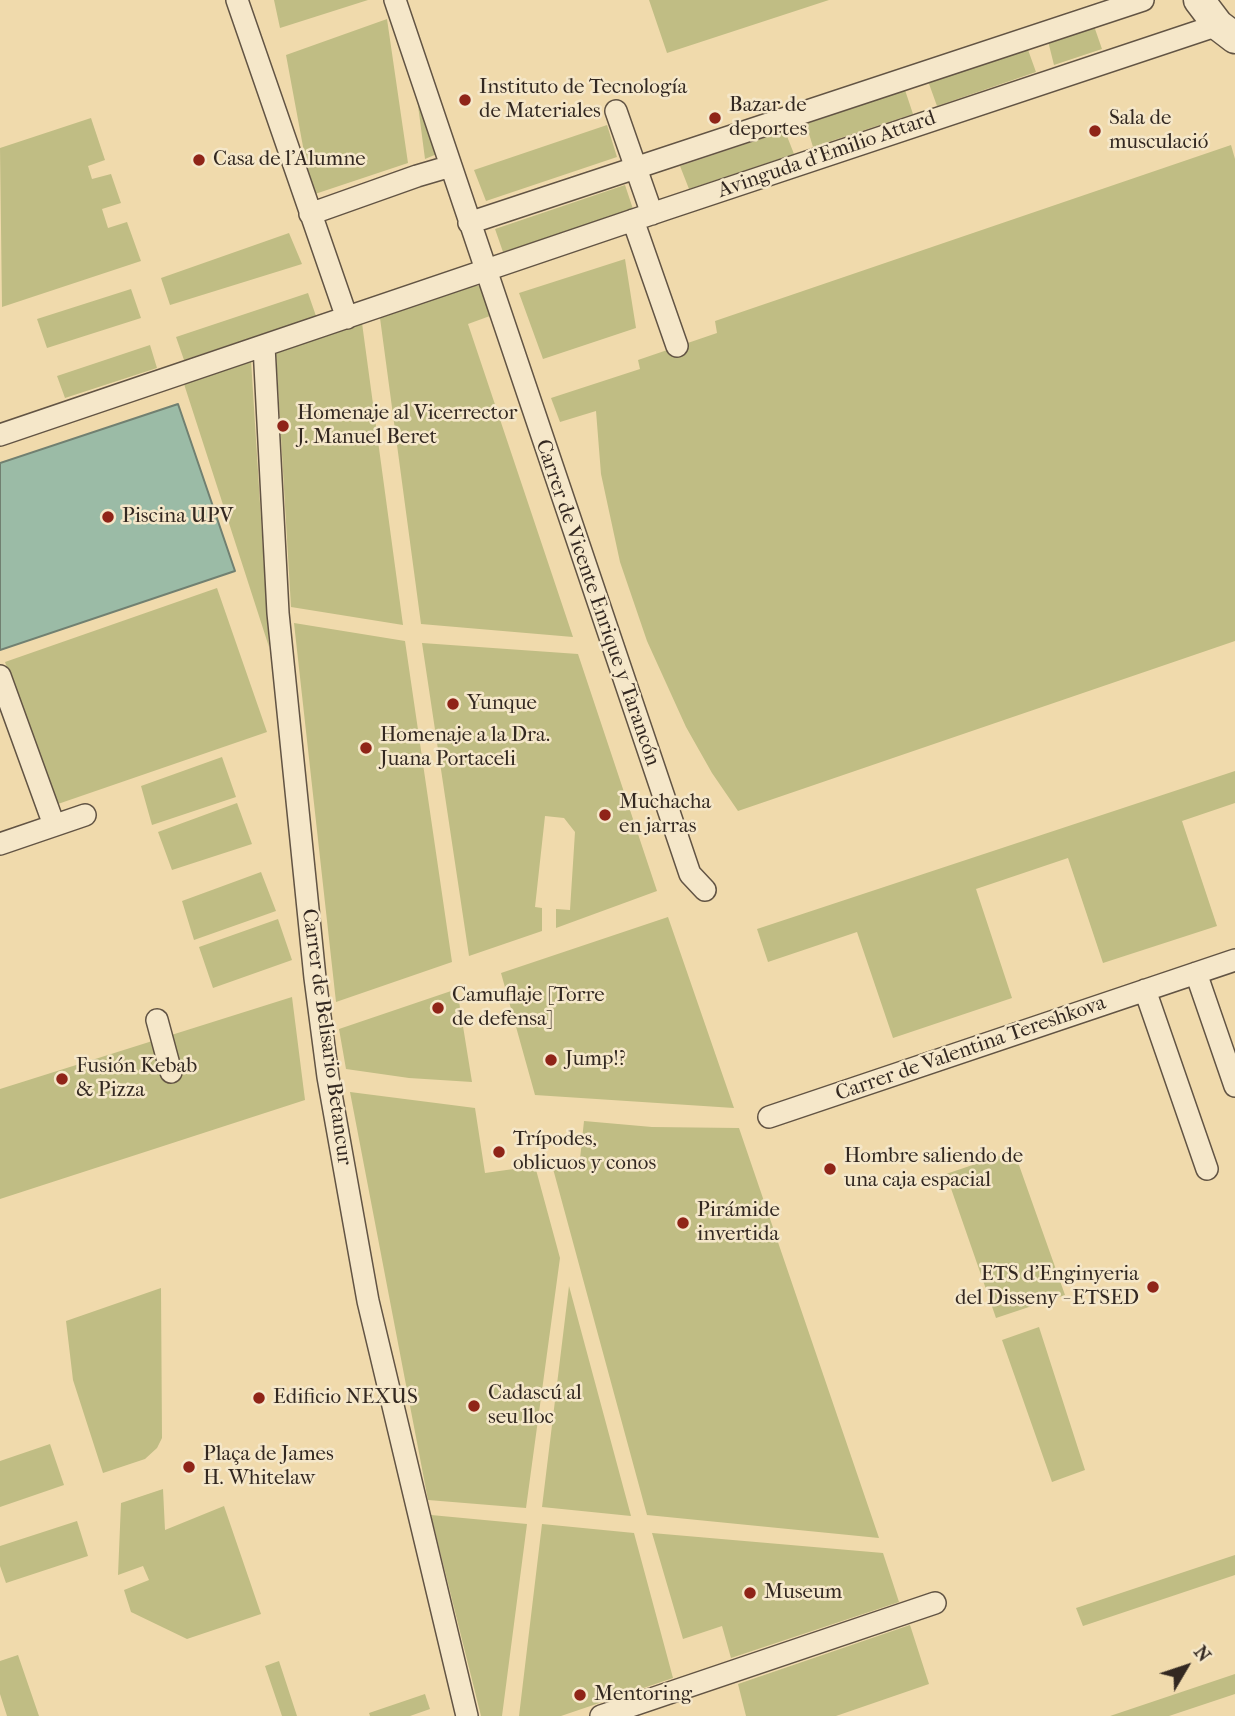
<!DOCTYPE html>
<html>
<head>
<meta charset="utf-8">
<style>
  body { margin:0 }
  #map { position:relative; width:1235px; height:1716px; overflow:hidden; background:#f0daac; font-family:"IM FELL French Canon",serif }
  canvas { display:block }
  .north { position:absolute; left:1151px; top:1632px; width:70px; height:70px; -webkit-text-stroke:5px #f5e7c9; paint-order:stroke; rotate:51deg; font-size:19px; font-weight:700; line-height:28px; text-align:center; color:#332821 }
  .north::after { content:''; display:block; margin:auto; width:24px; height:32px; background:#332821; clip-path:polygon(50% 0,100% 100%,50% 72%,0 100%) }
</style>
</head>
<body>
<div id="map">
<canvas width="1235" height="1716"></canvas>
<div class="north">N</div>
</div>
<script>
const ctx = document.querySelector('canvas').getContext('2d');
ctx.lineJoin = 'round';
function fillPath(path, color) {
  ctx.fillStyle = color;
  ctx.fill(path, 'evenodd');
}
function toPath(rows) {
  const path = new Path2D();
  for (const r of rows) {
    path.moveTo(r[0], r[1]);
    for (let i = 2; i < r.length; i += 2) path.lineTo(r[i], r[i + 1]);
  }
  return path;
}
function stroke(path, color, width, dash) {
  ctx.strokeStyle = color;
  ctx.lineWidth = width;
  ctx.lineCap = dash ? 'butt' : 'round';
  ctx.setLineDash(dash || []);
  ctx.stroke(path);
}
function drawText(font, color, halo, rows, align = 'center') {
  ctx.font = font + ' "IM FELL French Canon",serif';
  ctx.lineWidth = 5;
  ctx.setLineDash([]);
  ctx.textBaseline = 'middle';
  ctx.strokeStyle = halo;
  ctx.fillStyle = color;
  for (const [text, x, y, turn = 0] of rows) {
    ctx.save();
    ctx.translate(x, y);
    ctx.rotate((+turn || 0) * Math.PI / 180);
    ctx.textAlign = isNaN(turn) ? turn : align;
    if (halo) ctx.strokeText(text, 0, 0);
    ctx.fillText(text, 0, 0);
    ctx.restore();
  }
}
const green = toPath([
  [274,0,368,0,280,28],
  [649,0,829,0,667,53],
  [387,19,408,163,312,195,286,55],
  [1094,26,1102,49,1054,65,1048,41],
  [1027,47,1036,72,937,106,928,81],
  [416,90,437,154,425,159],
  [905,90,913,114,813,147,806,124],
  [91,118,105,160,88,166,92,179,111,174,121,203,102,209,108,228,127,222,141,261,2,307,0,148],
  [607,125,617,157,486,201,474,170],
  [785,131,794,154,689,189,680,166],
  [1231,145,1235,159,1235,641,738,811,712,773,686,727,647,641,620,562,601,474,596,411,560,422,551,398,640,369,638,360,717,333,715,321],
  [625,185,633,209,503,252,495,229],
  [289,233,302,264,170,305,161,278],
  [625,259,636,328,543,359,519,293],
  [472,286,479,286,483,291,490,316,468,324,573,637,421,624,380,318],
  [131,289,141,318,47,348,37,319],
  [308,293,316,316,184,360,176,337],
  [362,323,403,625,291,607,276,352],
  [150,345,157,368,65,398,57,376],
  [251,360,269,647,184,384],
  [217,588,267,732,55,805,5,662],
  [294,623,405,641,452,962,336,1002],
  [422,643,578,654,657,891,556,928,556,909,570,910,575,832,564,818,545,816,535,907,542,908,542,931,469,956],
  [222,757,236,797,152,825,141,786],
  [1235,771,1235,803,1182,821,1217,926,1103,963,1068,858,976,889,1012,998,893,1038,857,932,768,962,757,929],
  [237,803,252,844,172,870,158,832],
  [261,872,276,911,194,940,182,901],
  [668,917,734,1108,535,1095,501,973],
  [278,919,292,960,213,988,199,947],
  [457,989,472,1082,409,1078,346,1069,339,1029],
  [292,997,305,1100,0,1199,0,1089],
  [350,1092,475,1108,485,1173,535,1166,560,1258,526,1508,428,1500],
  [584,1121,652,1127,739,1128,879,1538,647,1515,552,1165,580,1159],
  [1014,1151,1065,1295,996,1318,946,1174],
  [569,1286,631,1516,542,1507],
  [161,1288,162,1438,157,1448,145,1459,103,1473,73,1380,66,1321],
  [1039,1327,1085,1470,1052,1482,1002,1340],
  [50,1444,64,1485,0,1507,0,1461],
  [163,1489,165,1530,224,1506,261,1614,187,1639,131,1612,124,1590,149,1580,143,1566,118,1575,121,1503],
  [431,1515,527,1524,502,1716,481,1716],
  [77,1521,88,1556,6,1583,0,1566,0,1546],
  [542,1524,634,1533,673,1678,561,1716,519,1716],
  [652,1533,883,1553,899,1602,731,1658,722,1626,683,1639],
  [1235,1555,1235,1575,1083,1626,1076,1608],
  [910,1625,929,1684,836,1716,746,1716,738,1684],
  [18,1655,39,1716,7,1716,0,1694,0,1661],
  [279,1661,297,1716,282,1716,265,1666],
  [1235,1674,1235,1694,1169,1716,1110,1716],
  [425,1694,430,1709,410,1716,370,1716,369,1713]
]);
const water = toPath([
  [178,404,235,571,0,650,0,463,178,404]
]);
const pedestrian = toPath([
  [237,0,347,318],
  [395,0,690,874,705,890],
  [616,111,652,214],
  [310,214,417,176,451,166],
  [633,220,677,346],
  [469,223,1143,0],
  [264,346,278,613,315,978,328,1077,368,1301,467,1716],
  [0,435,666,209,1218,25],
  [0,676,54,825],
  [0,844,85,815],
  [1196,973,1235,1086],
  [1145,990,1207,1169],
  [157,1020,171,1072],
  [769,1117,1235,960],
  [601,1716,935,1603]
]);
const minor = toPath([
  [1199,0,1218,25,1235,38]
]);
const markers = [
  [465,100,7,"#8f2418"],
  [715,118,7,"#8f2418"],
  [1095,131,7,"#8f2418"],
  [199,160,7,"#8f2418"],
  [283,426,7,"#8f2418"],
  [108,517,7,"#8f2418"],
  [453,704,7,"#8f2418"],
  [366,748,7,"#8f2418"],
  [605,815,7,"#8f2418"],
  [438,1008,7,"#8f2418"],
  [551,1060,7,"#8f2418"],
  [62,1079,7,"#8f2418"],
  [499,1152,7,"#8f2418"],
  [830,1169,7,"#8f2418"],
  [683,1223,7,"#8f2418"],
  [1153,1287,7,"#8f2418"],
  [259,1398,7,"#8f2418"],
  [474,1406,7,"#8f2418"],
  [189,1467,7,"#8f2418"],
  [750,1593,7,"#8f2418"],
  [580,1695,7,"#8f2418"]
];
const poiNames = [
  ["Instituto de Tecnología",479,88],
  ["de Materiales",479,112],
  ["Bazar de",729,106],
  ["deportes",729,130],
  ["Sala de",1109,119],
  ["musculació",1109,143],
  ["Casa de l'Alumne",213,160],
  ["Homenaje al Vicerrector",297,414],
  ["J. Manuel Beret",297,438],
  ["Piscina UPV",122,517],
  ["Yunque",467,704],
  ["Homenaje a la Dra.",380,736],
  ["Juana Portaceli",380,760],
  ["Muchacha",619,803],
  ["en jarras",619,827],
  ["Camuflaje [Torre",452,996],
  ["de defensa]",452,1020],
  ["Jump!?",565,1060],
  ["Fusión Kebab",76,1067],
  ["& Pizza",76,1091],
  ["Trípodes,",513,1140],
  ["oblicuos y conos",513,1164],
  ["Hombre saliendo de",844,1157],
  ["una caja espacial",844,1181],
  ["Pirámide",697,1211],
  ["invertida",697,1235],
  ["ETS d'Enginyeria",1139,1275,"right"],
  ["del Disseny - ETSED",1139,1299,"right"],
  ["Cadascú al",488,1394],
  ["seu lloc",488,1418],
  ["Edificio NEXUS",273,1398],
  ["Plaça de James",203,1455],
  ["H. Whitelaw",203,1479],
  ["Museum",764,1593],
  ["Mentoring",594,1695]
];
const streetNames = [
  ["Avinguda d'Emilio Attard",827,155,-19],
  ["Carrer de Vicente Enrique y Tarancón",597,603,71],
  ["Carrer de Belisario Betancur",326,1037,82],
  ["Carrer de Valentina Tereshkova",971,1049,-19]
];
fillPath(green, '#c0bd84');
fillPath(water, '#9bbba6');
stroke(water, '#718071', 2);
stroke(pedestrian, '#625444', 24);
stroke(minor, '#625444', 33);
stroke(pedestrian, '#f5e7c9', 21);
stroke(minor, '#f5e7c9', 30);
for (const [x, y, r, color] of markers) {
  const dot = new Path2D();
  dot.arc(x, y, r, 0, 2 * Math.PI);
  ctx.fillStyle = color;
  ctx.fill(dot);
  stroke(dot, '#f5e7c9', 2.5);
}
drawText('21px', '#332821', '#f5e7c9', poiNames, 'left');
drawText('21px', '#332821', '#f5e7c9', streetNames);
</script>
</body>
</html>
